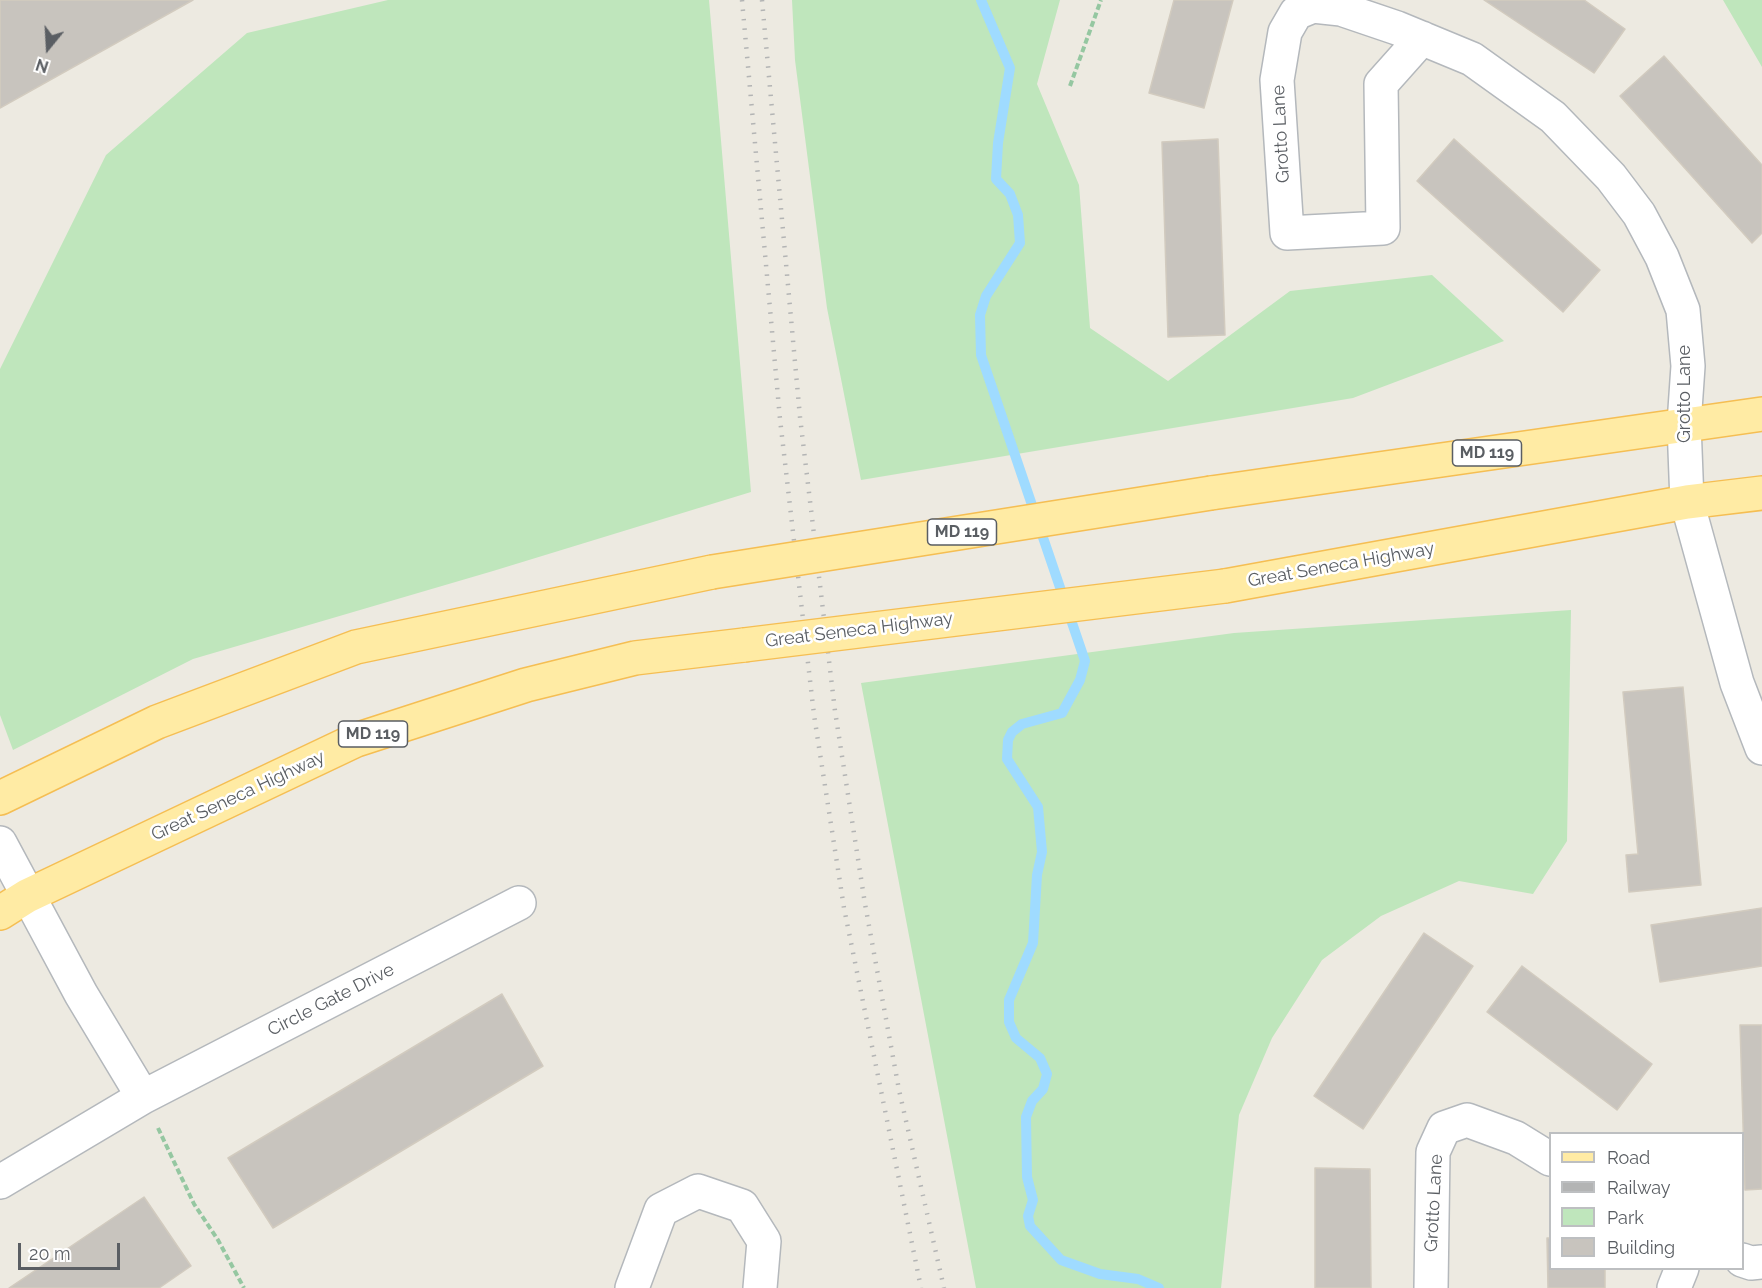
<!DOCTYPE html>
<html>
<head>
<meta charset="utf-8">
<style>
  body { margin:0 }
  #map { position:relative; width:1762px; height:1288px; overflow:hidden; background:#edeae1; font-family:Raleway,sans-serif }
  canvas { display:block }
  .legend { position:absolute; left:1549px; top:1132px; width:195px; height:138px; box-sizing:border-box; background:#fff; border:2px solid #bdbfc1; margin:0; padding:8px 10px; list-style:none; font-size:18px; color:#5a5e63 }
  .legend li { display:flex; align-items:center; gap:12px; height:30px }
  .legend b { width:30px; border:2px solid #bdbfc1 }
  .north { position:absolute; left:18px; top:18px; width:60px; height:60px; -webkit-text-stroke:4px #fff; paint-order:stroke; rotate:198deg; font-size:16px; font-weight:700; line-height:24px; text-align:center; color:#5a5e63 }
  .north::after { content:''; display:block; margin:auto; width:21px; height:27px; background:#5a5e63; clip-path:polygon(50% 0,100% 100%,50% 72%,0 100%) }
  .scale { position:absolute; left:18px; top:1243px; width:102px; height:27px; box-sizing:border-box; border:3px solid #5a5e63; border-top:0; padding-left:8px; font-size:18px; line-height:21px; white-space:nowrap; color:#5a5e63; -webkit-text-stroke:4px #fff; paint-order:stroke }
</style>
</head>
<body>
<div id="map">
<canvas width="1762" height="1288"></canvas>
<ul class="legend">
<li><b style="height:8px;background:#ffeba4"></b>Road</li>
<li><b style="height:8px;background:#b3b4b4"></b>Railway</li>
<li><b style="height:16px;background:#bfe6bc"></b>Park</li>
<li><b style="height:16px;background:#c8c4be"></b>Building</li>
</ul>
<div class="north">N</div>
<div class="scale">20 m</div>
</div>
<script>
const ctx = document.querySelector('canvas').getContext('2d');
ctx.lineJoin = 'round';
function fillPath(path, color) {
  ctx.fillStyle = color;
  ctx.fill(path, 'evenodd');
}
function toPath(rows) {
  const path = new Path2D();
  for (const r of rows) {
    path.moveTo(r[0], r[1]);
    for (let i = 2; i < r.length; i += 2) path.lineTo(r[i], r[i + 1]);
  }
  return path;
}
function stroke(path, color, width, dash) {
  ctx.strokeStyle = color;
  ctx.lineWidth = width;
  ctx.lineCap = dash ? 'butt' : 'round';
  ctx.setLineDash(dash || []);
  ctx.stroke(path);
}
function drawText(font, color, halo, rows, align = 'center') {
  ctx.font = font + ' Raleway,sans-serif';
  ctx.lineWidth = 5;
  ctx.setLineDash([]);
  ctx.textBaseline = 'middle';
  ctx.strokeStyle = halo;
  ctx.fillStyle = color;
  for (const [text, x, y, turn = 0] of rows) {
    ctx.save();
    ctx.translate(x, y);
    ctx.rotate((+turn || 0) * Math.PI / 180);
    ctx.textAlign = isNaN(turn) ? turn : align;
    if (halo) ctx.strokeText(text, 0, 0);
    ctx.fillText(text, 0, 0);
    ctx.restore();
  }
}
const green = toPath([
  [388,0,709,0,751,492,493,571,193,659,13,750,0,715,0,369,106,155,247,33],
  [792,0,1060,0,1037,84,1079,185,1090,328,1168,381,1290,291,1432,275,1504,341,1353,398,861,480,827,308,795,60],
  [1723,0,1762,0,1762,67],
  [1571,610,1567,841,1533,894,1459,881,1381,916,1322,960,1272,1038,1239,1115,1221,1288,976,1288,861,683,1234,633]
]);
const stream = toPath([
  [981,0,1010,68,998,143,996,179,1010,194,1018,215,1020,243,986,296,980,315,981,355,1085,661,1080,680,1062,713,1022,724,1012,732,1008,740,1007,759,1038,807,1042,852,1037,875,1033,943,1009,1000,1009,1022,1016,1038,1040,1058,1047,1074,1043,1089,1032,1101,1026,1117,1027,1177,1033,1200,1028,1216,1030,1226,1061,1260,1100,1274,1138,1279,1159,1288]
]);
const building = toPath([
  [0,0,193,0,0,108,0,0],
  [1174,0,1233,0,1204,108,1149,93,1174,0],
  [1484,0,1584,0,1625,29,1594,73,1484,0],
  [1664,56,1762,165,1762,233,1752,243,1620,96,1664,56],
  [1218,139,1225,335,1168,337,1162,142,1218,139],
  [1454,139,1600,270,1563,312,1417,181,1454,139],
  [1683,687,1701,885,1629,892,1626,855,1638,854,1623,692,1683,687],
  [1762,908,1762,966,1660,982,1651,925,1762,908],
  [1424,933,1473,966,1363,1129,1314,1096,1424,933],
  [1522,966,1652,1064,1617,1110,1487,1012,1522,966],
  [502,994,543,1066,273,1228,228,1158,502,994],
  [1740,1025,1762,1025,1762,1189,1745,1190,1740,1025],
  [1315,1168,1370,1169,1371,1288,1315,1288,1315,1168],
  [144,1197,191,1266,159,1288,9,1288,144,1197],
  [1547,1238,1550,1238,1550,1268,1605,1268,1605,1288,1548,1288,1547,1238]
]);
const path = toPath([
  [1070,86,1101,0],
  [158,1128,194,1204,218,1240,244,1288]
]);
const minor = toPath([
  [1422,38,1381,84,1383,228,1287,233,1277,80,1285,32,1296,13,1313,6,1341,9,1397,28,1472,59,1553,117,1611,177,1639,214,1662,257,1683,310,1688,366,1684,424,1687,502,1737,683,1762,748],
  [0,843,81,994,143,1097,519,903],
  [0,1182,143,1097],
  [1742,1260,1751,1263,1762,1262],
  [632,1288,661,1210,698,1191,742,1206,764,1241,760,1288],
  [1431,1288,1433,1152,1444,1128,1467,1120,1516,1138,1550,1159],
  [1674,1288,1682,1268]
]);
const major = toPath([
  [1211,493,1762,414],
  [1225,586,1687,502,1762,493],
  [0,798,157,722,356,647,712,572],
  [0,913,27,896,356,740,526,685,635,658,744,645]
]);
const rail = toPath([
  [742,0,780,419,814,715,844,908,921,1288],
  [762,0,800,417,835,711,865,904,899,1090,944,1288]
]);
const majorBridge = toPath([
  [712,572,1211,493],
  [744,645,1225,586]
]);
const shields = [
  [1487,453,69],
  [962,532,69],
  [373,734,69]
];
const shieldNames = [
  ["MD 119",1487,453],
  ["MD 119",962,532],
  ["MD 119",373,734]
];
const streetNames = [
  ["Grotto Lane",1281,134,-93],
  ["Grotto Lane",1685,394,-90],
  ["Great Seneca Highway",1341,565,-10],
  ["Great Seneca Highway",859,630,-7],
  ["Great Seneca Highway",238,796,-25],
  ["Circle Gate Drive",331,1000,-27],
  ["Grotto Lane",1434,1203,-87]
];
fillPath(green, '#bfe6bc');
stroke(stream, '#9fdbff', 10);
fillPath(building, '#c8c4be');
stroke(building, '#d2cbbf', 1.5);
stroke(minor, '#b4b8bc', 36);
stroke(major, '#f5be53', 36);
stroke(path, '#95c7a1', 4, [6, 3]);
stroke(minor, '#fff', 33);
stroke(major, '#ffeba4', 33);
stroke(rail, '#b3b4b4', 4.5, [1.5, 8]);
stroke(majorBridge, '#f5be53', 36, []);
stroke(majorBridge, '#ffeba4', 33);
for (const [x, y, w] of shields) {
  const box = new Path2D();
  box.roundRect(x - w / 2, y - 13, w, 26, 4.5);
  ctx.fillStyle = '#fff';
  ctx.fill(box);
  stroke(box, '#5a5e63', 1.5);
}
drawText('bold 16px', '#5a5e63', null, shieldNames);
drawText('18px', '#5a5e63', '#fff', streetNames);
</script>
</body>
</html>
